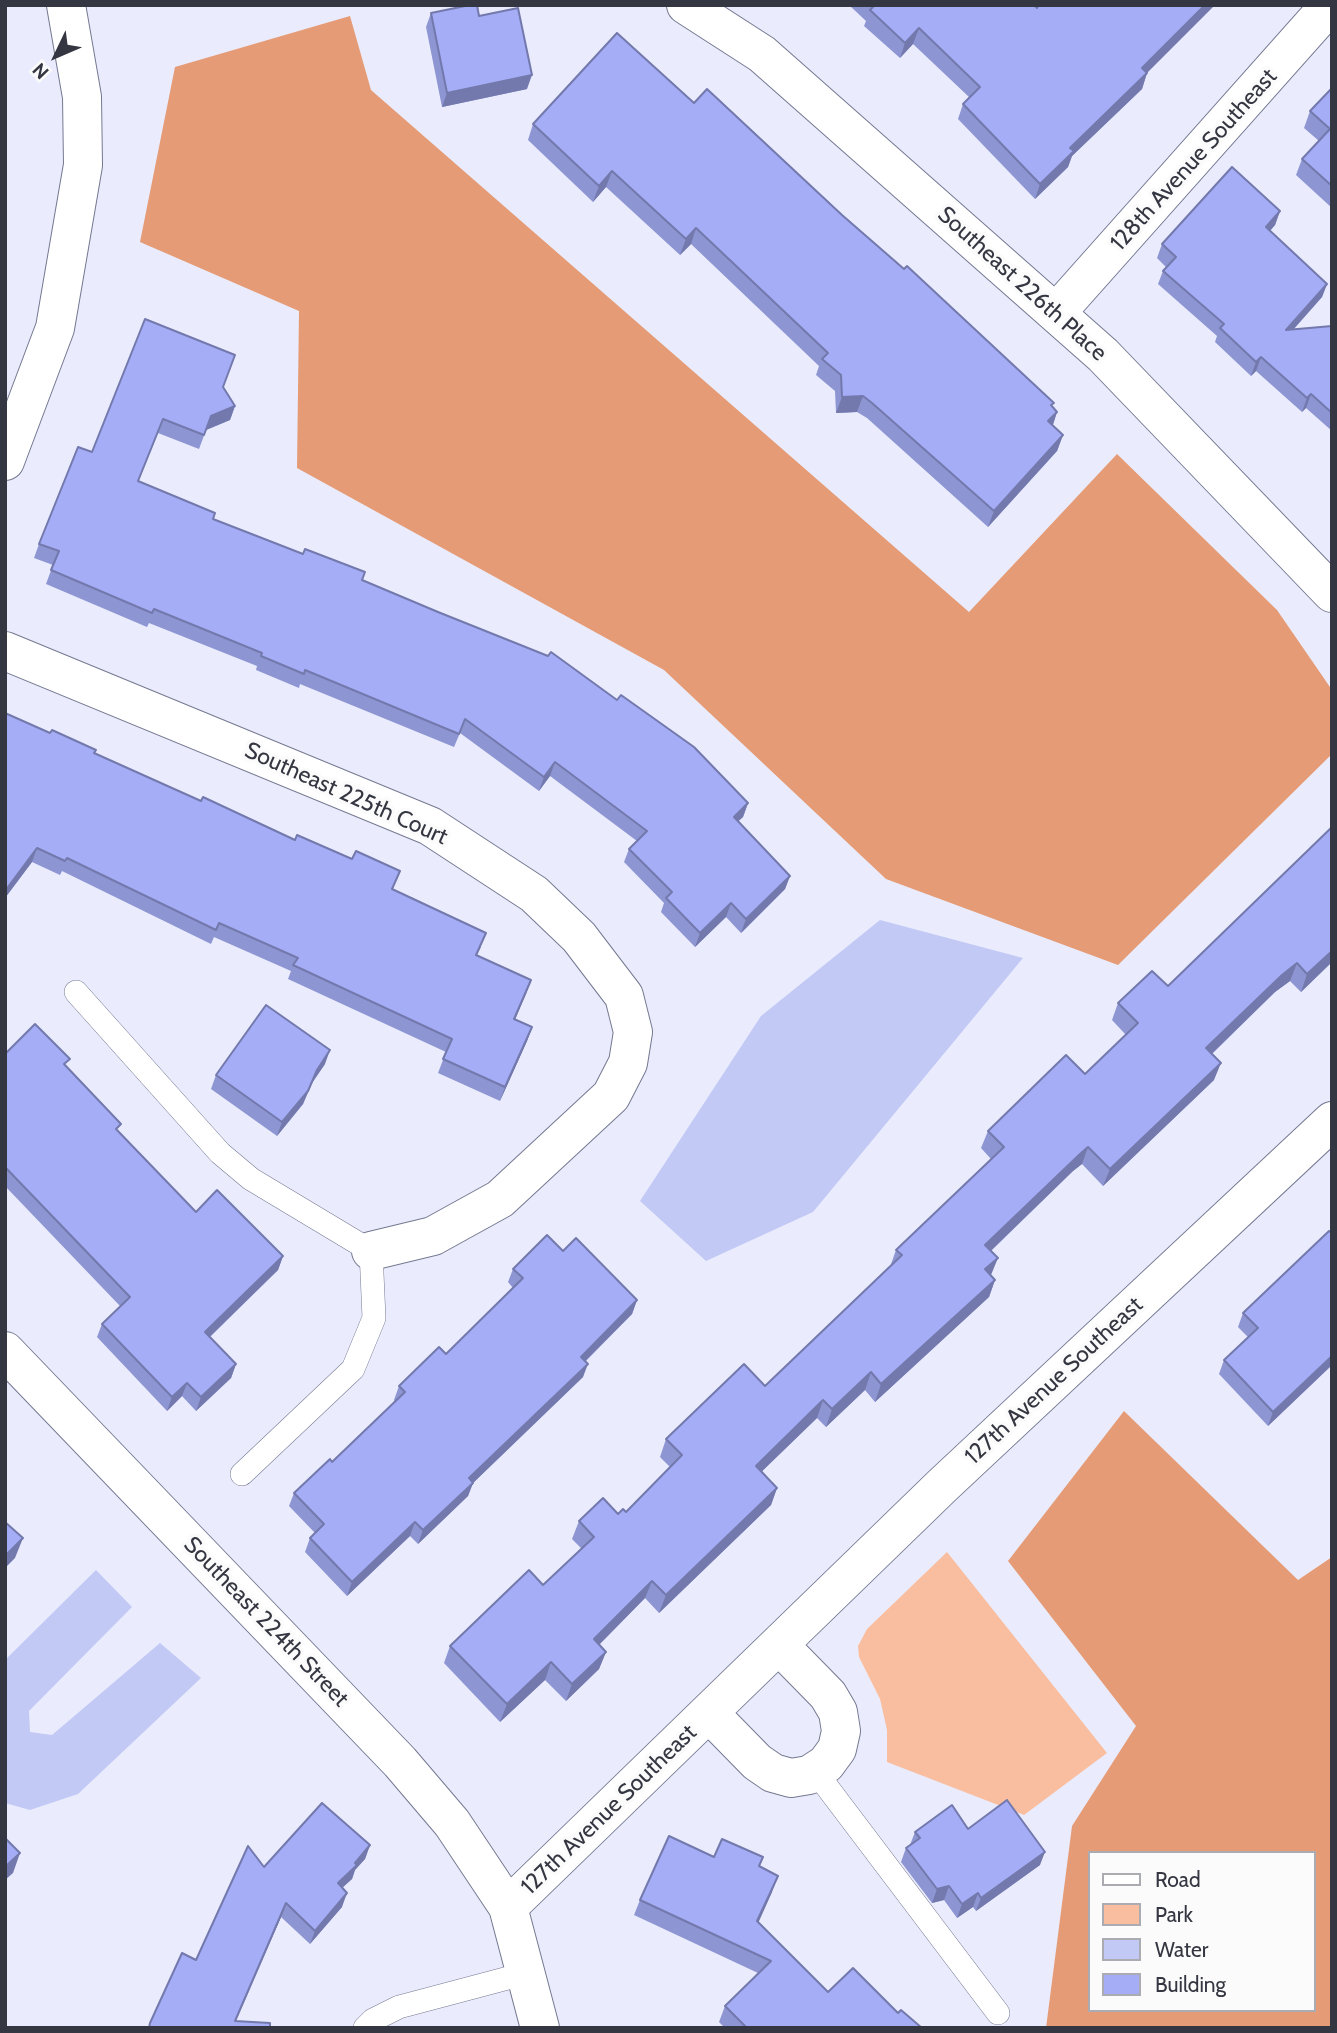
<!DOCTYPE html>
<html>
<head>
<meta charset="utf-8">
<style>
  body { margin:0 }
  #map { position:relative; width:1337px; height:2033px; overflow:hidden; background:#eaecfd; font-family:Cabin,sans-serif }
  canvas { display:block }
  .frame { position:absolute; inset:0; border:7px solid #343641; pointer-events:none }
  .legend { position:absolute; left:1088px; top:1851px; width:228px; height:161px; box-sizing:border-box; background:#fbfbfb; border:2px solid #abacb1; margin:0; padding:9px 12px; list-style:none; font-size:21px; color:#343641 }
  .legend li { display:flex; align-items:center; gap:14px; height:35px }
  .legend b { width:35px; border:2px solid #abacb1 }
  .north { position:absolute; left:21px; top:21px; width:70px; height:70px; -webkit-text-stroke:5px #fbfbfb; paint-order:stroke; rotate:226deg; font-size:19px; font-weight:700; line-height:28px; text-align:center; color:#343641 }
  .north::after { content:''; display:block; margin:auto; width:24px; height:32px; background:#343641; clip-path:polygon(50% 0,100% 100%,50% 72%,0 100%) }
</style>
</head>
<body>
<div id="map">
<canvas width="1337" height="2033"></canvas>
<div class="frame"></div>
<ul class="legend">
<li><b style="height:9px;background:#fff"></b>Road</li>
<li><b style="height:19px;background:#f9be9f"></b>Park</li>
<li><b style="height:19px;background:#c2c9f5"></b>Water</li>
<li><b style="height:19px;background:#a4adf5"></b>Building</li>
</ul>
<div class="north">N</div>
</div>
<script>
const ctx = document.querySelector('canvas').getContext('2d');
ctx.lineJoin = 'round';
function fillPath(path, color) {
  ctx.fillStyle = color;
  ctx.fill(path, 'evenodd');
}
function toPath(rows) {
  const path = new Path2D();
  for (const r of rows) {
    path.moveTo(r[0], r[1]);
    for (let i = 2; i < r.length; i += 2) path.lineTo(r[i], r[i + 1]);
  }
  return path;
}
function stroke(path, color, width, dash) {
  ctx.strokeStyle = color;
  ctx.lineWidth = width;
  ctx.lineCap = dash ? 'butt' : 'round';
  ctx.setLineDash(dash || []);
  ctx.stroke(path);
}
function drawText(font, color, halo, rows, align = 'center') {
  ctx.font = font + ' Cabin,sans-serif';
  ctx.lineWidth = 7;
  ctx.setLineDash([]);
  ctx.textBaseline = 'middle';
  ctx.strokeStyle = halo;
  ctx.fillStyle = color;
  for (const [text, x, y, turn = 0] of rows) {
    ctx.save();
    ctx.translate(x, y);
    ctx.rotate((+turn || 0) * Math.PI / 180);
    ctx.textAlign = isNaN(turn) ? turn : align;
    if (halo) ctx.strokeText(text, 0, 0);
    ctx.fillText(text, 0, 0);
    ctx.restore();
  }
}
const green = toPath([
  [947,1552,1107,1753,1024,1815,887,1762,887,1730,880,1699,859,1657,858,1646,867,1629]
]);
const forest = toPath([
  [350,16,371,90,969,612,1117,454,1277,610,1332,690,1332,754,1118,965,886,879,664,670,297,468,299,311,140,242,175,67],
  [1124,1411,1298,1580,1332,1557,1332,2028,1046,2028,1072,1826,1136,1726,1008,1561],
  [1090,1853,1314,1853,1314,2010,1090,2010]
]);
const water = toPath([
  [880,920,1023,958,813,1212,706,1261,640,1201,761,1016],
  [96,1570,132,1607,29,1711,30,1732,52,1735,160,1643,201,1678,78,1794,30,1810,5,1803,5,1660]
]);
const service = toPath([
  [76,992,220,1153,251,1179,371,1251,374,1318,353,1369,242,1474],
  [815,1771,998,2013],
  [365,2028,373,2020,399,2007,527,1973]
]);
const minor = toPath([
  [686,5,762,54,1103,355,1332,593],
  [1056,313,1330,5],
  [5,461,55,328,83,165,82,97,66,5],
  [5,651,430,826,534,894,579,937,624,996,633,1032,628,1063,611,1096,500,1199,433,1236,371,1251],
  [5,1351,400,1762,452,1823,508,1907,540,2028],
  [709,1713,757,1762,773,1773,791,1778,809,1775,826,1764,837,1749,841,1731,838,1712,828,1695,779,1645],
  [508,1907,943,1485,1332,1121]
]);
const wall = toPath([
  [849,5,1034,5,1147,73,1142,89,1072,156,1068,167,1035,199,958,119,963,104,969,97,913,44,900,58,864,26,866,21],
  [431,13,479,16,527,89,442,107,426,27],
  [1332,88,1332,208,1296,175,1302,159,1319,141,1304,128,1310,111],
  [694,103,842,215,1057,412,1053,425,1063,435,1057,451,988,527,867,418,857,412,836,413,835,391,816,375,819,366,691,244,680,255,606,187,593,202,528,140,533,124],
  [1280,211,1275,225,1270,231,1327,284,1322,297,1294,329,1332,326,1332,431,1306,408,1302,412,1256,371,1251,376,1215,342,1217,336,1158,284,1163,271,1166,267,1157,258,1162,244],
  [223,387,235,406,230,420,206,430,199,449,158,433,138,482,213,519,362,580,748,803,743,817,738,821,790,876,785,889,741,933,726,917,695,947,661,912,664,903,624,862,629,849,637,841,550,776,539,791,460,733,454,747,300,684,299,688,256,670,257,666,149,623,147,627,46,584,53,565,34,558,39,544,92,452],
  [94,753,393,890,481,947,477,955,531,980,515,1020,532,1027,527,1041,500,1101,438,1073,446,1052,288,979,291,971,214,937,211,944,62,871,60,875,32,862,5,898],
  [1332,827,1332,962,1301,992,1290,981,1275,992,1212,1054,1214,1080,1103,1186,1082,1164,1073,1171,991,1251,991,1275,995,1280,989,1297,875,1402,865,1390,826,1427,817,1418,762,1471,777,1488,771,1505,659,1613,645,1598,599,1645,606,1652,599,1669,566,1701,545,1680,500,1722,444,1663,450,1646,543,1585,582,1549,572,1539,579,1521,626,1512,670,1467,660,1457,666,1439,765,1386,890,1267,896,1250,991,1159,981,1148,988,1131,1085,1074,1126,1035,1112,1020,1118,1003,1168,986],
  [5,1054,66,1067,118,1132,196,1212,283,1256,278,1270,210,1337,236,1364,231,1378,196,1411,182,1396,167,1411,97,1337,102,1324,120,1306,5,1186],
  [325,1064,312,1083,303,1104,277,1136,211,1089,216,1075],
  [563,1251,637,1300,632,1314,586,1361,583,1377,473,1483,468,1496,418,1544,410,1536,347,1596,305,1552,310,1538,315,1533,289,1506,294,1493,332,1462,395,1402,394,1400,399,1386,446,1354,513,1288,508,1282,513,1269],
  [1243,1313,1332,1365,1268,1426,1219,1374,1224,1360,1248,1337,1238,1327],
  [968,1829,1040,1865,976,1911,973,1907,957,1918,944,1900,932,1903,901,1862,906,1848,910,1845,915,1832],
  [370,1845,365,1859,355,1870,352,1879,342,1888,342,1907,310,1944,281,1917,236,2021,270,2028,148,2028,150,2023,264,1867],
  [759,1867,772,1892,758,1922,828,1992,898,2013,922,2028,725,2028,719,2022,725,2006,758,1973,634,1915,640,1900]
]);
const shadedWall = toPath([
  [1205,5,1215,5,1137,83,1147,73,1142,89,1072,156,1068,167,1035,199,1040,184,1070,148,1142,68],
  [919,28,913,44,900,58,905,43],
  [532,75,527,89,442,107,447,93],
  [612,171,606,187,593,202,599,186],
  [1280,211,1275,225,1261,241,1266,227],
  [696,228,691,244,680,255,686,239],
  [1327,284,1322,297,1281,343,1286,330],
  [1261,357,1256,371,1251,376,1256,362],
  [1311,394,1306,408,1302,412,1307,398],
  [863,396,857,412,836,413,842,397],
  [235,406,230,420,206,430,199,449,211,416],
  [1057,412,1052,427,1048,421],
  [1063,435,1057,451,988,527,994,511],
  [555,762,550,776,539,791,544,777],
  [748,803,743,817,729,830,734,817],
  [37,848,32,862,5,898,5,891],
  [790,876,785,889,741,933,746,919],
  [731,903,726,917,695,947,700,933],
  [1332,951,1332,962,1301,992,1307,974],
  [1297,963,1290,981,1275,992,1200,1065,1206,1048,1282,975],
  [531,980,526,994,509,1033,514,1019],
  [532,1027,527,1041,500,1101,505,1087],
  [330,1050,325,1064,312,1083,303,1104,277,1136,282,1122],
  [1221,1063,1214,1080,1103,1186,1110,1169],
  [1088,1147,1082,1164,1073,1171,979,1262,985,1245,1080,1154],
  [283,1256,278,1270,200,1346,205,1332],
  [998,1258,991,1275,979,1287,985,1269],
  [995,1280,989,1297,875,1402,881,1384],
  [637,1300,632,1314,576,1370,581,1357],
  [1332,1356,1332,1365,1268,1426,1273,1412],
  [236,1364,231,1378,196,1411,201,1397],
  [588,1364,583,1377,473,1483,468,1496,418,1544,423,1530,469,1478],
  [871,1372,865,1390,826,1427,832,1409],
  [187,1383,182,1396,167,1411,172,1397],
  [823,1400,817,1418,750,1483,756,1466],
  [777,1488,771,1505,659,1613,666,1595],
  [415,1522,410,1536,347,1596,352,1582],
  [23,1538,15,1558,5,1568,5,1556],
  [652,1581,645,1598,587,1657,594,1639],
  [606,1652,599,1669,566,1701,572,1684],
  [551,1662,545,1680,500,1722,507,1704],
  [370,1845,365,1859,355,1870,352,1879,333,1896,338,1883],
  [1045,1852,1040,1865,976,1911,981,1898],
  [20,1853,13,1873,5,1880,5,1867],
  [778,1876,772,1892,752,1937,757,1921],
  [949,1886,944,1900,932,1903,937,1889],
  [347,1893,342,1907,310,1944,315,1931],
  [978,1893,973,1907,957,1918,962,1904],
  [286,1903,281,1917,232,2028]
]);
const building = toPath([
  [470,5,477,5,479,16,518,8,532,75,447,93,431,13,470,5],
  [871,5,1034,5,1037,8,1039,5,1205,5,1142,68,1147,73,1070,148,1074,151,1040,184,963,104,980,87,919,28,905,43,870,10,873,7,871,5],
  [617,33,694,103,707,89,842,215,904,269,907,266,1054,403,1051,405,1057,412,1048,421,1063,435,994,511,872,403,863,396,842,397,841,375,822,359,828,353,696,228,686,239,612,171,599,186,533,124,617,33],
  [1332,88,1332,186,1302,159,1330,129,1310,111,1332,88],
  [1232,167,1280,211,1266,227,1327,284,1286,330,1332,326,1332,413,1311,394,1307,398,1261,357,1256,362,1220,328,1224,324,1163,271,1176,257,1162,244,1232,167],
  [145,319,235,355,223,387,235,406,211,416,204,435,163,419,138,481,215,513,213,519,303,554,305,549,365,572,362,580,438,612,548,656,551,652,617,700,621,695,694,747,748,803,734,817,790,876,746,919,731,903,700,933,666,898,672,892,629,849,647,831,555,762,544,777,465,719,459,734,305,670,304,674,261,656,262,653,154,609,152,613,51,570,59,551,39,544,78,447,92,452,145,319],
  [5,713,50,733,52,730,96,750,94,753,201,801,203,797,295,840,297,835,352,859,356,851,400,871,392,889,486,933,476,955,531,980,514,1019,532,1027,505,1087,443,1059,452,1039,293,965,298,958,219,923,216,930,67,858,65,861,37,848,5,891,5,713],
  [1332,827,1332,951,1307,974,1297,963,1282,975,1206,1048,1221,1063,1110,1169,1088,1147,1080,1154,985,1245,998,1258,985,1269,995,1280,881,1384,871,1372,832,1409,823,1400,756,1466,777,1488,666,1595,652,1581,594,1639,606,1652,572,1684,551,1662,507,1704,450,1646,529,1570,543,1585,594,1537,579,1521,603,1498,618,1514,623,1509,626,1512,682,1455,666,1439,744,1364,765,1386,902,1255,896,1250,1004,1147,988,1131,1066,1055,1085,1074,1138,1023,1118,1003,1152,971,1168,986,1332,827],
  [266,1005,330,1050,317,1070,308,1091,282,1122,216,1075,266,1005],
  [35,1024,70,1059,64,1064,121,1124,116,1129,196,1212,217,1190,283,1256,205,1332,236,1364,201,1397,187,1383,172,1397,102,1324,130,1297,5,1167,5,1054,35,1024],
  [1329,1231,1332,1233,1332,1356,1273,1412,1224,1360,1258,1328,1243,1313,1329,1231],
  [547,1235,563,1251,576,1238,637,1300,581,1357,588,1364,469,1478,473,1483,423,1530,415,1522,352,1582,310,1538,324,1524,294,1493,330,1459,332,1462,405,1392,399,1386,439,1347,446,1354,523,1278,513,1269,547,1235],
  [5,1522,23,1538,5,1556,5,1522],
  [1007,1800,1045,1852,981,1898,978,1893,962,1904,949,1886,937,1889,906,1848,920,1838,915,1832,952,1805,968,1829,1007,1800],
  [322,1803,370,1845,355,1863,357,1865,338,1883,347,1893,315,1931,286,1903,235,2021,270,2023,270,2028,149,2028,150,2023,182,1953,196,1960,248,1846,264,1867,322,1803],
  [669,1836,714,1857,722,1839,763,1857,759,1866,778,1876,757,1921,828,1992,853,1968,898,2013,901,2010,922,2028,747,2028,725,2006,771,1961,640,1900,669,1836],
  [5,1838,20,1853,5,1867,5,1838]
]);
const streetNames = [
  ["128th Avenue Southeast",1194,160,-48],
  ["Southeast 226th Place",1022,284,42],
  ["Southeast 225th Court",346,794,24],
  ["127th Avenue Southeast",1054,1381,-43],
  ["Southeast 224th Street",266,1622,46],
  ["127th Avenue Southeast",609,1810,-44]
];
fillPath(green, '#f9be9f');
fillPath(forest, '#e59b75');
fillPath(water, '#c2c9f5');
stroke(service, '#757991', 24);
stroke(minor, '#757991', 40);
stroke(service, '#fff', 23);
stroke(minor, '#fff', 38);
fillPath(wall, '#8d95d3');
fillPath(shadedWall, '#7379ac');
fillPath(building, '#a4adf5');
stroke(building, '#7379ac', 2);
drawText('23px', '#343641', '#fbfbfb', streetNames);
</script>
</body>
</html>
